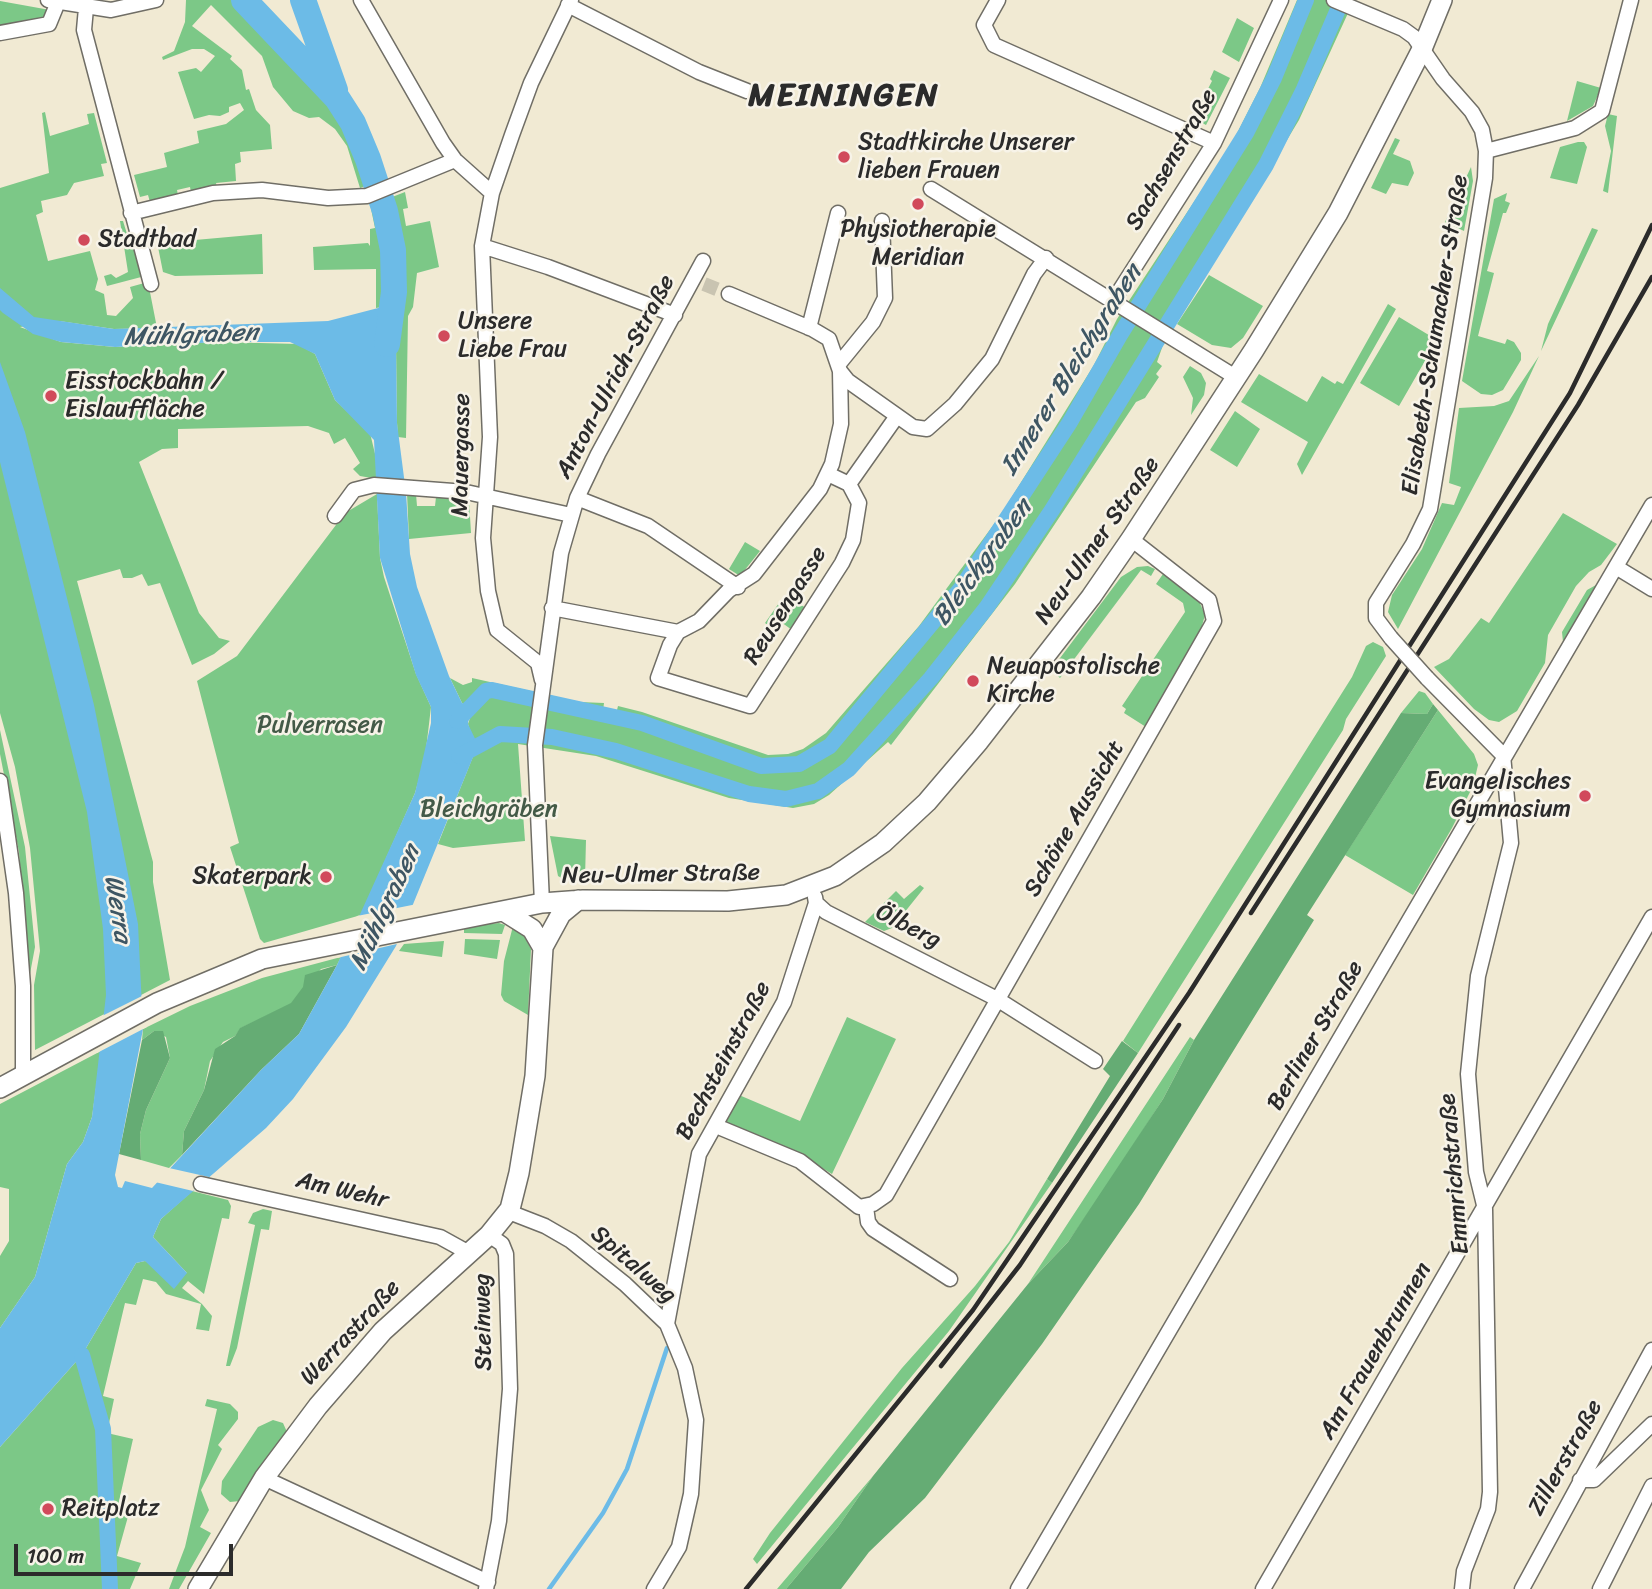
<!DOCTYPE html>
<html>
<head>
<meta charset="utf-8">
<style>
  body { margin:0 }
  #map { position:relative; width:1652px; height:1589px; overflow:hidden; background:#f1ead3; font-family:Sriracha,sans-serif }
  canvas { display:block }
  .scale { position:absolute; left:14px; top:1544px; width:219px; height:32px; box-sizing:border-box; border:4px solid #2b2b2b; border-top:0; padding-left:9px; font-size:21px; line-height:24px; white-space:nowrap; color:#2b2b2b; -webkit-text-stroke:5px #f7f3e8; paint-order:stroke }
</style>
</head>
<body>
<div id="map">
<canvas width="1652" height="1589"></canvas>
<div class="scale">100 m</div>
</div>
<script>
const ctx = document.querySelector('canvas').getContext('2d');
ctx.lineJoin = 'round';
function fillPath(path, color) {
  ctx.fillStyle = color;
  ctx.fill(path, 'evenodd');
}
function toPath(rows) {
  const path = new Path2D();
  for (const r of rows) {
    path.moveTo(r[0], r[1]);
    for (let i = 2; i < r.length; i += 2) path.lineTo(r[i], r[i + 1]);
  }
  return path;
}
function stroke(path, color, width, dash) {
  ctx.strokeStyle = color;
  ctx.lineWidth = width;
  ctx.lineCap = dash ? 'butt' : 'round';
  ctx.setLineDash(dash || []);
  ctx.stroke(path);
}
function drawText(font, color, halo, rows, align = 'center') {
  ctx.font = font + ' Sriracha,sans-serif';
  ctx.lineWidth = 5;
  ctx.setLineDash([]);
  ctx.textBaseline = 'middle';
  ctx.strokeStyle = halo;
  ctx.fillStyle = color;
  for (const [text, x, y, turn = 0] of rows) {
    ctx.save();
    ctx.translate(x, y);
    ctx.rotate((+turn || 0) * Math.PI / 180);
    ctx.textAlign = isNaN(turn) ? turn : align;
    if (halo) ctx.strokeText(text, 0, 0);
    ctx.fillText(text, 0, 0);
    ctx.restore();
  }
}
const green = toPath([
  [186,0,239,0,272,31,352,126,374,183,360,188,347,146,335,129,319,117,309,118,293,111,273,87,262,56,211,5,192,26,232,56,230,59,242,70,246,90,249,89,256,110,270,125,272,149,240,152,241,162,235,164,236,181,216,183,217,187,191,192,190,187,177,190,178,195,150,202,148,195,140,197,134,175,167,167,164,153,199,143,197,131,226,124,244,110,240,103,229,107,229,112,220,116,209,115,194,119,178,72,196,68,201,72,215,56,204,49,192,49,163,60,162,57,174,51,185,22],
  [1297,0,1354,0,1299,120,1163,345,1157,362,1162,366,1156,374,1159,377,1145,398,1136,402,1015,584,891,745,888,742,829,795,814,804,793,808,729,798,596,756,518,744,525,841,453,848,438,844,476,749,468,724,472,712,462,703,450,678,463,685,472,682,472,678,580,702,604,703,603,711,616,714,618,706,642,712,768,755,788,754,803,749,826,733,919,626,1000,516,1094,365,1117,319,1230,147,1260,88],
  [0,1,50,10,47,18,0,28],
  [1237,18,1254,28,1239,62,1222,52],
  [1214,70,1230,78,1206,125,1193,118,1212,81,1210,79],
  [1577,81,1601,88,1593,106,1567,121],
  [45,112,50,136,89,124,87,114,94,113,107,163,101,164,104,176,74,183,67,195,41,201,43,212,36,215,48,261,90,251,98,279,95,290,104,294,107,315,116,316,133,298,130,287,148,282,157,328,114,329,59,321,20,327,61,342,115,347,220,342,298,344,315,354,335,400,370,433,377,462,377,479,360,476,353,469,360,463,345,438,334,444,329,433,308,426,178,429,178,448,162,449,139,462,199,613,219,638,230,641,214,654,192,665,160,583,148,586,142,574,132,578,123,578,120,569,77,581,153,862,153,882,170,980,35,1050,34,985,40,951,30,848,15,767,0,713,0,188,49,173,42,113],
  [1608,114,1617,116,1608,193,1603,191,1611,151,1605,126],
  [1395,138,1400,140,1393,154,1410,161,1414,173,1408,186,1392,183,1386,194,1371,188],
  [1578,142,1584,142,1587,147,1577,184,1550,178,1560,147],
  [1471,167,1473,181,1464,231,1445,222],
  [405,192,408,208,403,209,406,226,430,221,439,267,417,273,413,307,408,316,406,438,398,437,397,423,396,345,400,308,398,252,387,199],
  [1507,193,1505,201,1510,203,1506,213,1503,213,1487,271,1494,273,1478,336,1505,344,1507,339,1514,342,1521,353,1521,360,1503,390,1492,395,1481,394,1462,381,1494,199],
  [378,202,389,245,382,307,376,308,376,269,314,270,313,247,368,243,370,246,370,229,375,228,370,204],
  [120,221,123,221,127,234,133,233,145,276,107,286,104,276,111,274,116,278,128,272],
  [1592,228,1598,230,1541,351,1548,324],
  [262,234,263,274,175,276,163,272,158,247,194,238,195,240],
  [1209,275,1263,306,1243,338,1231,348,1212,345,1177,324],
  [1388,304,1396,309,1302,475,1297,464,1308,442,1241,402,1259,374,1307,402,1322,376,1335,384,1337,381,1343,384],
  [1399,317,1437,340,1399,406,1360,383],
  [1539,356,1513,412,1398,629,1388,612,1392,595,1422,549,1442,503,1454,505,1461,487,1449,483,1459,408,1494,406,1509,401],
  [1190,366,1201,373,1206,383,1204,395,1191,415,1193,398,1183,377],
  [1235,411,1260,429,1237,467,1210,450],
  [407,493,416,494,417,506,435,506,436,497,469,500,471,533,409,539],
  [377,494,380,558,384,577,416,674,431,707,425,758,415,793,361,915,264,943,260,939,230,847,239,843,197,681,237,656,345,513],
  [1563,513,1617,544,1601,565,1589,572,1576,586,1548,635,1545,663,1517,711,1499,722,1489,720,1474,709,1434,667,1449,659,1481,618,1489,623],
  [745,542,760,551,740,576,729,569],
  [1148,566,1155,569,1151,576,1141,570,1060,678,1051,670,1121,577,1137,567],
  [1163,574,1199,601,1205,615,1200,633,1146,727,1124,713,1126,709,1122,706,1185,612,1183,603,1156,584],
  [1596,585,1597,586,1563,642,1562,632,1587,590],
  [788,597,806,608,792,630,781,622,775,630,765,623,779,603,783,605],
  [1373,642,1383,647,1386,656,1346,719,1343,730,1138,1053,1123,1041,1352,677,1366,646],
  [1419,691,1425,693,1433,704,1427,714,1401,713],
  [1438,710,1474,754,1478,765,1473,786,1452,828,1413,895,1345,855],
  [0,730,25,847,35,947,29,979,19,852,0,754],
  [550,836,586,840,585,879,563,879,558,876],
  [920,885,924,888,892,928,884,931,865,922,896,891,904,899],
  [499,923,505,925,502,934,464,933,464,927],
  [513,926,523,934,531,949,528,1015,504,1001,501,995,504,961],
  [465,939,500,940,497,959,464,954],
  [444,941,442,957,399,951,404,944],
  [341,957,337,965,321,969,291,1004,241,1028,235,1036,223,1042,210,1061,204,1090,184,1131,182,1155,169,1168,141,1160,140,1134,146,1110,170,1058,166,1037,154,1031,142,1040,143,1029,190,1006,262,978],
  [847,1017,896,1039,832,1174,796,1152,723,1124,739,1095,800,1121],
  [1190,1037,1194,1040,1163,1099,1107,1186,1068,1242,1028,1284],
  [101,1051,92,1117,83,1142,67,1164,35,1277,0,1328,0,1256,9,1241,9,1189,0,1187,0,1104],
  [1047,1179,1052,1183,949,1331,757,1564,753,1559,770,1533,902,1368,975,1286,1009,1242],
  [192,1191,228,1200,231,1206,229,1219,222,1218,204,1294,188,1281,182,1288,202,1304,212,1316,209,1331,196,1329,201,1304,166,1294,156,1282,143,1279,136,1305,125,1303,103,1396,114,1399,107,1433,133,1439,117,1510,129,1513,117,1556,141,1563,130,1589,0,1589,0,1447,82,1355,136,1263,145,1261,187,1273,153,1237,161,1219],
  [263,1209,272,1211,269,1230,261,1229,237,1348,230,1366,226,1366,255,1225,248,1223,253,1213],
  [207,1399,230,1404,238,1412,238,1419,218,1445,222,1449,201,1490,209,1510,200,1527,211,1533,179,1589,169,1589,185,1547,217,1409,205,1406],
  [273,1420,283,1423,287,1432,240,1501,230,1502,221,1494,222,1481,258,1427],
  [873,1476,838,1527,786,1589,777,1589]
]);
const forest = toPath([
  [1433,704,1438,710,1307,915,1314,920,1139,1204,1042,1344,925,1498,869,1552,841,1589,786,1589,838,1527,873,1476,1028,1284,1068,1242,1163,1099,1194,1040,1401,713,1427,714],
  [337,965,299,1034,261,1070,182,1155,184,1131,204,1090,215,1049,235,1036,240,1028,291,1003,303,987,305,975],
  [154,1031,163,1031,170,1058,146,1110,140,1134,141,1160,119,1154,142,1040],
  [1122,1041,1138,1053,1052,1183,1047,1179,1110,1076,1103,1069]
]);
const water = toPath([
  [0,288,34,317,114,329,328,321,382,307,400,308,396,345,397,423,406,493,410,554,417,587,449,676,462,703,470,707,468,724,478,745,396,946,346,1027,293,1099,266,1128,161,1219,153,1237,187,1273,174,1289,145,1261,136,1263,82,1355,0,1447,0,1328,35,1277,67,1164,83,1142,92,1117,106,995,103,929,87,812,0,462,0,362,25,432,94,705,138,924,143,1029,115,1175,118,1187,122,1188,125,1181,152,1188,261,1070,299,1034,337,965,415,793,431,723,431,707,416,675,380,558,374,440,335,400,315,354,290,342,220,342,115,347,61,342,33,334,3,313,0,310]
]);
const pier = toPath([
  [417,904,401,943,337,958,357,916],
  [146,994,147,1027,97,1053,100,1017],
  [169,1168,209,1177,193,1191,155,1182]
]);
const stream = toPath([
  [549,1589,603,1513,627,1469,667,1348]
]);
const canal = toPath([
  [457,721,486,691,492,690,642,723,761,766,799,764,830,746,962,587,1070,422,1120,335,1246,133,1274,78,1306,0],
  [459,756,500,734,552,737,616,751,749,794,786,799,818,791,849,769,931,678,987,607,1052,510,1266,165,1304,89,1342,0],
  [82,1355,103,1429,110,1589]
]);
const river = toPath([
  [244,0,337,98,353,123,368,159,385,211,393,250,394,292,387,344],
  [303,0,335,90]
]);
const streetTunnel = toPath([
  [704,284,729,294]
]);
const street = toPath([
  [48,0,111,10,156,0],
  [361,0,443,143,455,160,492,193],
  [998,0,984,25,994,45,1214,143],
  [1334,0,1403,29,1414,37,1443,79,1472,112,1482,130,1486,151,1485,178,1430,509,1413,544,1376,603,1376,618,1391,638],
  [568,5,699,72,747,91],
  [86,8,84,30,151,284],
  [0,33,49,24,58,2],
  [1486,151,1575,128,1602,111,1631,0],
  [931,189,1237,378],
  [131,213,213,193,262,190,328,198,367,196,455,160],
  [482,246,548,267,675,315],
  [729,294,812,329,829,339,840,371,841,424,832,464,820,489,754,574,729,590,699,621,678,632,670,645,658,678,750,706,842,563,853,540,859,503,849,484,828,474],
  [1113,301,1214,143,1281,0],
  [809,328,838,213],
  [838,365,873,322,885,298,882,221],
  [840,371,848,381,913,427,927,429,955,404,992,359,1034,274,1046,258],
  [849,484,897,416],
  [577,498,648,526,738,587],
  [335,516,354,490,374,485,466,492,571,515],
  [1616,567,1652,589],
  [552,608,678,632],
  [1427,678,1503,755],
  [542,680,538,663,497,630,488,591,483,538,490,437,482,246,492,193,512,135,531,83,571,0],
  [0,781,16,893,23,986,23,1075],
  [815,897,816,903,826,912,997,999,1095,1061],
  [542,903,535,745,561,553,577,498,598,454,703,261],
  [716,1126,800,1161,859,1207,873,1204,886,1195,1214,621,1209,600,1131,539],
  [201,1184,440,1237,469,1253],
  [866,1207,868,1222,873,1229,950,1279],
  [509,1212,545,1226,571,1241,625,1284,667,1324,685,1368,696,1420,691,1494,679,1547,654,1589],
  [667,1324,699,1154,784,1002,816,903],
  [264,1478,488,1582],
  [1580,1480,1594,1480,1652,1424],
  [486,1589,499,1521,510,1389,506,1254,502,1244,489,1235],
  [1018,1589,1652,505],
  [1263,1589,1652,917],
  [1462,1589,1464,1571,1488,1509,1490,1492,1485,1209,1476,1172,1468,1074,1478,976,1511,843,1503,755],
  [1522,1589,1652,1350],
  [1600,1589,1652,1486]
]);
const secondary = toPath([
  [543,947,561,914,578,900],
  [0,1088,157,1003,262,959,542,903,583,900,728,901,786,895,835,876,883,843,927,802,979,741,1091,597,1131,539,1254,350,1338,213,1422,49,1442,0],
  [198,1589,264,1478,318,1406,383,1331,489,1235,510,1209,519,1173,535,1076,543,948,532,929,505,912]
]);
const rail = toPath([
  [1251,913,1578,405,1652,277],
  [941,1366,1020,1265,1179,1025],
  [746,1589,973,1310,1189,993,1570,393,1652,225]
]);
const streetBridge = toPath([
  [1391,638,1427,678]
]);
const markers = [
  [844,157,7,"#d1495b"],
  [918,204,7,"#d1495b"],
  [84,240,7,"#d1495b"],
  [444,336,7,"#d1495b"],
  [51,396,7,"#d1495b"],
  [973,681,7,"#d1495b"],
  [1585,796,7,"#d1495b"],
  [326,877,7,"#d1495b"],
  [48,1509,7,"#d1495b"]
];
const poiNames = [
  ["Stadtkirche Unserer",858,143],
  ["lieben Frauen",858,171],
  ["Physiotherapie",918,230,"center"],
  ["Meridian",918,258,"center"],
  ["Stadtbad",98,240],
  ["Unsere",458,322],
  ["Liebe Frau",458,350],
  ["Eisstockbahn /",65,382],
  ["Eislauffläche",65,410],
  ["Neuapostolische",987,667],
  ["Kirche",987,695],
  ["Evangelisches",1571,782,"right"],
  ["Gymnasium",1571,810,"right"],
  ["Skaterpark",312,877,"right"],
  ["Reitplatz",62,1509]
];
const streetNames = [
  ["Sachsenstraße",1172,160,-60],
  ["Elisabeth-Schumacher-Straße",1436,335,-81],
  ["Anton-Ulrich-Straße",616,377,-62],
  ["Mauergasse",462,455,-89],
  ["Neu-Ulmer Straße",1098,541,-55],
  ["Reusengasse",786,606,-58],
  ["Schöne Aussicht",1075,819,-60],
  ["Neu-Ulmer Straße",661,875,-1],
  ["Ölberg",908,927,27],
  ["Berliner Straße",1316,1036,-60],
  ["Bechsteinstraße",724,1061,-62],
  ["Emmrichstraße",1455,1174,-95],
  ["Am Wehr",342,1191,13],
  ["Spitalweg",633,1265,41],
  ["Steinweg",484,1322,-91],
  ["Werrastraße",351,1333,-47],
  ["Am Frauenbrunnen",1376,1351,-60],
  ["Zillerstraße",1566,1458,-61]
];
const parkNames = [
  ["Pulverrasen",320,726],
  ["Bleichgräben",489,810]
];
const waterNames = [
  ["Mühlgraben",191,336,-2],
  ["Innerer Bleichgraben",1072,370,-58],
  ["Bleichgraben",983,563,-54],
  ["Mühlgraben",386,908,-65],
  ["Werra",117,909,81]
];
const districtNames = [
  ["MEININGEN",844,97]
];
fillPath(green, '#7cc887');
fillPath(forest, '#65ac74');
fillPath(water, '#6cbbe7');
fillPath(pier, '#f1ead3');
stroke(stream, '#6cbbe7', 4.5);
stroke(canal, '#6cbbe7', 16);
stroke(river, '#6cbbe7', 26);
stroke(streetTunnel, '#c9c4b1', 14, [14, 7]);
stroke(street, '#706e66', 17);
stroke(secondary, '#706e66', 22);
stroke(street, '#fff', 14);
stroke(secondary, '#fff', 19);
stroke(rail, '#2b2b2b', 4.5);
stroke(streetBridge, '#706e66', 17, []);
stroke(streetBridge, '#fff', 14);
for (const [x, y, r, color] of markers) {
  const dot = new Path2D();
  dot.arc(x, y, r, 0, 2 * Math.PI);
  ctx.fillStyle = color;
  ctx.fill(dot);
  stroke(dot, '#f7f3e8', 2.5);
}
drawText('24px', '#2b2b2b', '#f7f3e8', poiNames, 'left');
drawText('24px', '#2b2b2b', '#f7f3e8', streetNames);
drawText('24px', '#435a47', '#f7f3e8', parkNames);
drawText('italic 26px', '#3e5663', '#f7f3e8', waterNames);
ctx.letterSpacing = '2px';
drawText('bold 32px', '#2b2b2b', '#f7f3e8', districtNames);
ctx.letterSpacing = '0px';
</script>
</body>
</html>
